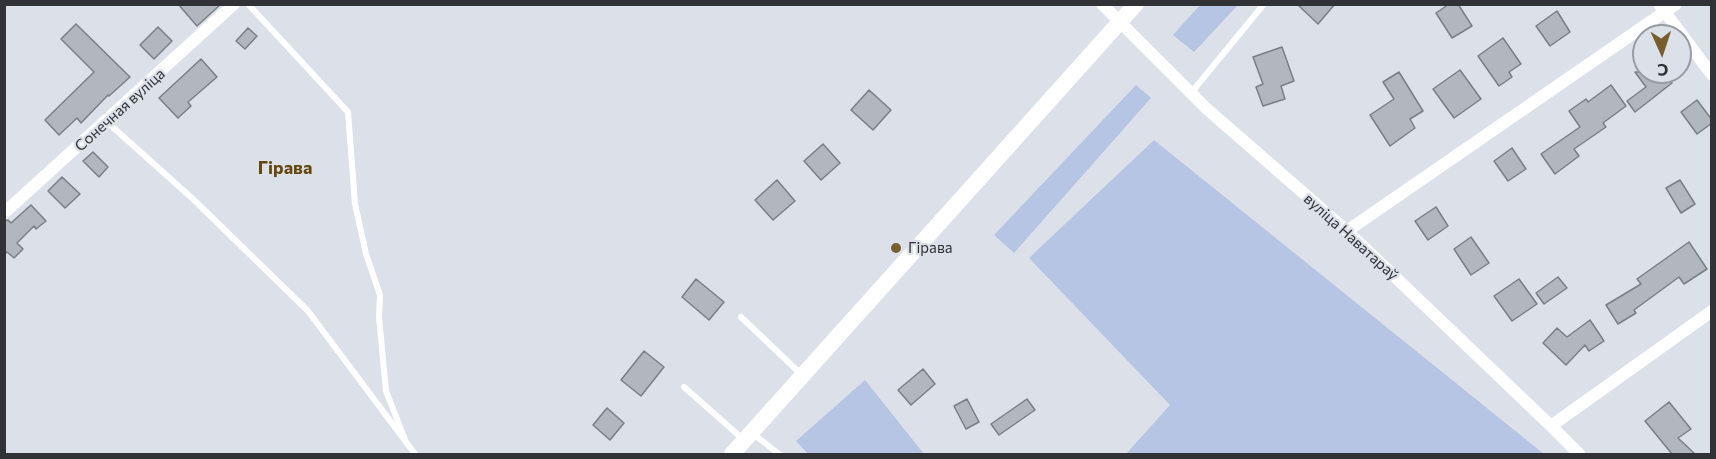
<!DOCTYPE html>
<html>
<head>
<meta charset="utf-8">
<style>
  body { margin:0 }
  #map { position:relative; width:1716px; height:459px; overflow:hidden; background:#dce1e9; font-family:Commissioner,sans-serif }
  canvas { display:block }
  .frame { position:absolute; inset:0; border:6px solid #313236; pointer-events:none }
  .north { position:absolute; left:1632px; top:24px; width:60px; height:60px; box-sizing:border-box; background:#dce1e9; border:2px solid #989ba1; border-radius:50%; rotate:177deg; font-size:16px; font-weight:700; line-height:24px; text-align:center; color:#313236 }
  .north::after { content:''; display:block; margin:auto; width:21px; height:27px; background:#785d2f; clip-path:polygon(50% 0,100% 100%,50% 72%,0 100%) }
</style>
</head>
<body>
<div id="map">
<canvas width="1716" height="459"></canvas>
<div class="frame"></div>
<div class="north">С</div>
</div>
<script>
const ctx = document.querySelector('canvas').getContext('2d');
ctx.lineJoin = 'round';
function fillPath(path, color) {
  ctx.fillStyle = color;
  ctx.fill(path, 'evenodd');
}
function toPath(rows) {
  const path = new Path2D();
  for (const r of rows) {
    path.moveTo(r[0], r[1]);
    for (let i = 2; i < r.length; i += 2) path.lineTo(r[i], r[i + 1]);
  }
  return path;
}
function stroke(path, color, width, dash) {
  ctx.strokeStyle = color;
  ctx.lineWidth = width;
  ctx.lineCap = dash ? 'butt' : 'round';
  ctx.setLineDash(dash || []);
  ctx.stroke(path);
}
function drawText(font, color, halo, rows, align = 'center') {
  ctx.font = font + ' Commissioner,sans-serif';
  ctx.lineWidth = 4.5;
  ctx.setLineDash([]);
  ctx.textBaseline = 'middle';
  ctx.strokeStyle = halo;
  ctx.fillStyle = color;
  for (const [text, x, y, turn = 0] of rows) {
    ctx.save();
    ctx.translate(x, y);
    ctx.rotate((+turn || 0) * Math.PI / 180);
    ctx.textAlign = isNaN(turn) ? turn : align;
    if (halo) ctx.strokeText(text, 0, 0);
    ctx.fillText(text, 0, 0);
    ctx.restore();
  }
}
const green = toPath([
  [1200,5,1238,5,1194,52,1173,35],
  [1136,85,1151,98,1014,253,994,235],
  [1154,140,1544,454,1126,454,1170,405,1029,258],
  [865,380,924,454,808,454,796,441]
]);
const building = toPath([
  [178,4,221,4,197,26,178,4],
  [1297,4,1335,4,1318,24,1297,4],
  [1449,4,1458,4,1472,26,1452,38,1436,13,1449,4],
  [1557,11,1570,32,1550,46,1536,26,1557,11],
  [76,24,130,77,109,96,108,95,81,123,77,118,59,135,45,120,94,72,61,39,76,24],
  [158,27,172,41,154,59,140,45,158,27],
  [248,28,257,36,245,49,236,41,248,28],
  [1503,38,1521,64,1509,72,1512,77,1499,86,1478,56,1503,38],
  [1282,47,1294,81,1281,86,1285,99,1263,106,1256,87,1263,84,1253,57,1282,47],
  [201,59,217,77,188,102,191,106,178,118,159,98,201,59],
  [1460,70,1481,99,1454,118,1433,89,1460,70],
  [1399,72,1423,111,1410,119,1415,128,1390,146,1370,115,1394,99,1383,82,1399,72],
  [1635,72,1664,72,1672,83,1635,112,1627,101,1646,87,1635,72],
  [1611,85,1626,106,1603,123,1606,127,1574,149,1579,156,1555,174,1541,154,1580,127,1569,111,1586,99,1588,102,1611,85],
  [869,90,891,110,873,130,851,110,869,90],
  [1697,100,1712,120,1712,123,1697,134,1681,112,1697,100],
  [823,144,840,163,821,180,804,161,823,144],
  [1512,148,1526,169,1508,181,1494,161,1512,148],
  [93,152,108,167,99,177,83,161,93,152],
  [62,177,80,194,65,208,48,191,62,177],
  [777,180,795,201,773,220,755,200,777,180],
  [1680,180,1695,204,1681,213,1666,188,1680,180],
  [31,205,46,221,36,229,34,226,17,243,23,249,14,258,7,252,4,255,4,221,8,220,11,223,31,205],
  [1436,207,1448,226,1428,240,1415,221,1436,207],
  [1471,237,1489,263,1471,275,1454,249,1471,237],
  [1689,242,1707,269,1684,284,1679,277,1634,310,1636,313,1618,324,1606,305,1641,284,1637,279,1689,242],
  [1558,277,1567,288,1544,304,1536,293,1558,277],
  [696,279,724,302,709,320,682,297,696,279],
  [1519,279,1537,304,1512,321,1494,296,1519,279],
  [1590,320,1604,341,1589,351,1585,345,1566,365,1543,343,1557,328,1567,337,1590,320],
  [644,351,664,367,641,396,621,380,644,351],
  [923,369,935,384,911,405,898,390,923,369],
  [967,399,979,422,966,429,954,406,967,399],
  [1027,399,1035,410,999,435,991,424,1027,399],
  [1669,402,1691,429,1678,438,1695,454,1672,454,1645,421,1669,402],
  [607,408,624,423,610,440,593,425,607,408]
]);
const service = toPath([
  [248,4,348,112,355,204,366,254,380,295,379,317,386,391,406,442],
  [1191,93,1264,4],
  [107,122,193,199,308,311,415,454],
  [741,317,802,375],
  [684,387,744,440],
  [752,433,779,454]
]);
const minor = toPath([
  [1102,4,1207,109,1347,231,1551,426,1579,454],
  [1659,4,1712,75],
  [4,213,234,4],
  [1347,231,1676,4],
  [1551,426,1712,311]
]);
const secondary = toPath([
  [732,454,1136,4]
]);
const markers = [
  [896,248,6,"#785d2f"]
];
const streetNames = [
  ["Сонечная вуліца",120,110,-42],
  ["вуліца Наватараў",1351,237,42]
];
const poiNames = [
  ["Гірава",908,248]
];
const quarterNames = [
  ["Гірава",285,168]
];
fillPath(green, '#b5c5e3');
fillPath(building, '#b2b6be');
stroke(building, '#7a7e85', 1.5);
stroke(service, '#fff', 6);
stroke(minor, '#fff', 12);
stroke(secondary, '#fff', 16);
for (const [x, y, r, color] of markers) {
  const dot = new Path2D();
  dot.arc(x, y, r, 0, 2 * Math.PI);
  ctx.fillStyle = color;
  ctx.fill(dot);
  stroke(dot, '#dce1e9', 2);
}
drawText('15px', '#313236', '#dce1e9', streetNames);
drawText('15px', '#313236', '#dce1e9', poiNames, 'left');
drawText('bold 18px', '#65470f', '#dce1e9', quarterNames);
</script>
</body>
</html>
